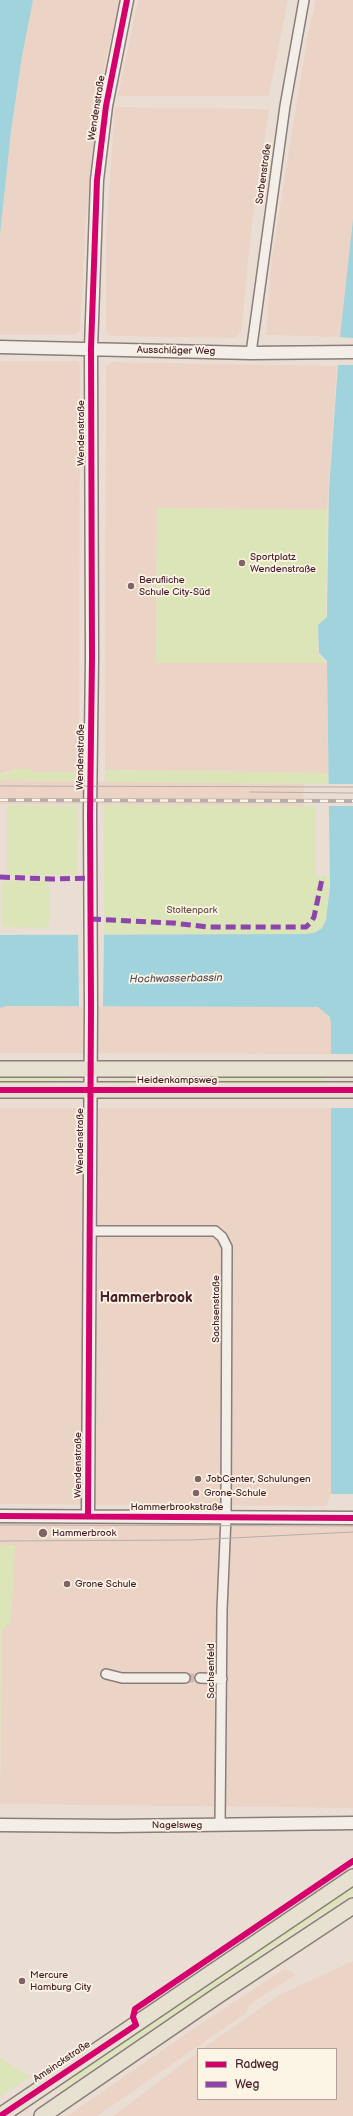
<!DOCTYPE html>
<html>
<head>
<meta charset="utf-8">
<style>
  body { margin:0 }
  #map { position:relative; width:353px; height:2116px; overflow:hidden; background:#eaded4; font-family:"Balsamiq Sans",sans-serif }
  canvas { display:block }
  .legend { position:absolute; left:197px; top:2048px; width:140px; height:52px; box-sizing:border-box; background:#fcf5e5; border:1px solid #b59f9b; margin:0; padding:5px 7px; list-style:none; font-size:12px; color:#4a1f2b }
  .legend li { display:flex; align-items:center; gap:8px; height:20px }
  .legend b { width:20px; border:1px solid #b59f9b }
</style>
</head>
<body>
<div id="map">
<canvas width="353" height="2116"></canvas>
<ul class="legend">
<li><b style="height:5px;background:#d6006c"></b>Radweg</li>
<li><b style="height:5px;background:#8e44ad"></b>Weg</li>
</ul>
</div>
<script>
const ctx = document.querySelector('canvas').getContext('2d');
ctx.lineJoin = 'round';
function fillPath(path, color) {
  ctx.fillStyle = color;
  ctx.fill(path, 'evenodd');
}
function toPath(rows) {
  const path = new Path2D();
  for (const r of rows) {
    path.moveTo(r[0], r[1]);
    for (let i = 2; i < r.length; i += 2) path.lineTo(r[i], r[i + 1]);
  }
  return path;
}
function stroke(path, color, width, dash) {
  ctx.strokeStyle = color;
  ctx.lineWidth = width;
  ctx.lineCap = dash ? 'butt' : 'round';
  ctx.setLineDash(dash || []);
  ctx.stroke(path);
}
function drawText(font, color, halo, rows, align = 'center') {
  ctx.font = font + ' "Balsamiq Sans",sans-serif';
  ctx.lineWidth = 3.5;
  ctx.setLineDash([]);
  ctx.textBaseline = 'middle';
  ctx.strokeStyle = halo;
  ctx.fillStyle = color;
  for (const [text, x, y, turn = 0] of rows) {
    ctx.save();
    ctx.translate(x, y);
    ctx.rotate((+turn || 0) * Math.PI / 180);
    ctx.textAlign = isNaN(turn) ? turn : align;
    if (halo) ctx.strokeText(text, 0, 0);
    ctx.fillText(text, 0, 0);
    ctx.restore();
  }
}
const built = toPath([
  [33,0,120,0,99,91,86,220,80,331,75,335,0,335,0,234,4,181,22,56],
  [138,0,288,0,269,96,118,96],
  [316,0,353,0,353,219,340,337,266,335,271,263,308,33],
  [115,107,269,109,252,223,241,332,235,338,111,336,106,331,106,236],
  [0,361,78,361,80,366,79,772,33,772,31,769,0,773],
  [111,362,337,366,327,510,157,508,156,663,327,663,328,773,105,770,106,366],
  [0,780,304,784,303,806,0,804],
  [6,1006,318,1007,325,1011,331,1022,331,1054,0,1053,0,1008],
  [0,1108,331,1108,331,1494,326,1506,0,1504],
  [0,1520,353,1523,353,1537,310,1539,353,1537,353,1808,0,1804,3,1545,0,1544],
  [353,1961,353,2116,113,2116,198,2052,198,2099,336,2099,336,2049,202,2049,279,1995],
  [284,1969,291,1971,295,1975,249,2005,246,2013,113,2105,97,2116,67,2116,193,2029]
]);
const green = toPath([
  [157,508,327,510,326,617,318,625,318,654,327,663,156,663],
  [11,769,31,769,34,772,79,772,79,781,0,780,0,773,7,774],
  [105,770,328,773,327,784,105,782],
  [7,805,78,806,77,875,7,875],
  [104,805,316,806,316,876,330,876,326,920,322,928,314,933,305,934,104,934],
  [2,881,49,881,49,925,46,928,2,927],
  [0,1076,69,1076,68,1080,0,1082],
  [182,1076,325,1076,324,1085,113,1084,114,1079,160,1080],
  [0,1545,15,1545,11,1622,2,1630,0,1775],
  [353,1884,353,1894,310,1921,59,2092,58,2090,69,2083,82,2069],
  [0,2058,30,2077,0,2096]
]);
const water = toPath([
  [0,0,33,0,22,56,11,131,0,234],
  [353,219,353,1494,331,1494,331,1108,334,1054,331,1054,331,1022,329,1016,318,1007,6,1006,0,1008,0,935,305,934,314,933,322,928,326,920,330,887,327,661,319,653,318,625,327,617,329,490,340,337]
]);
const pier = toPath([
  [339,337,353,338,353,365,337,365],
  [326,784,353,784,353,806,327,806],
  [104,932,103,1007,79,1007,78,933],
  [331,1054,353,1054,353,1108,330,1108]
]);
const minorTunnel = toPath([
  [185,1678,200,1678]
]);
const minor = toPath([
  [251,353,285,106,304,0],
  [89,1231,215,1231,222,1237,227,1247,226,1517,222,1610,220,1825],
  [106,1674,122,1678,185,1678],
  [200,1678,222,1679]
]);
const tertiary = toPath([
  [0,347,251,353,353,352],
  [0,1516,353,1518],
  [88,1516,91,1007,90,814,92,658,91,348,97,180,106,106,127,0],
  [0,1825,115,1826,353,1823]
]);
const primary = toPath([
  [0,1069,353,1069],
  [0,1090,353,1090],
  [0,2116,353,1877],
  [42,2116,220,1994,353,1906]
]);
const tram = toPath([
  [0,786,353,787],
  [250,792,353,793],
  [0,1525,353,1526],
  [0,1541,191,1540,353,1532]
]);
const rail = toPath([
  [0,800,353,801]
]);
const quiet = toPath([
  [0,877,51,879,90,878],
  [91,919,173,923,208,927,306,927,311,922,314,917,322,879,325,879]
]);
const cycleway = toPath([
  [0,1090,353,1090],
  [0,1516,353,1518],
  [88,1516,91,1007,90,814,92,658,91,348,97,180,106,106,127,0],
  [0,2116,136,2025,133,2017,135,2009,353,1861]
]);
const markers = [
  [242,563,4,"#826266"],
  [131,586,4,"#826266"],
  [198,1479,4,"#826266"],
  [196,1493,4,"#826266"],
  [43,1533,5,"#826266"],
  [67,1584,4,"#826266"],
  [22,1981,4,"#826266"]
];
const streetNames = [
  ["Wendenstraße",97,108,-81],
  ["Sorbenstraße",264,174,-82],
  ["Ausschläger Weg",176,351,1],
  ["Wendenstraße",81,433,-90],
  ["Wendenstraße",81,757,-89],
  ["Heidenkampsweg",177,1080],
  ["Wendenstraße",80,1141,-90],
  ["Sachsenstraße",216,1309,-90],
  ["Wendenstraße",78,1465,-90],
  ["Hammerbrookstraße",177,1507],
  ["Sachsenfeld",211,1671,-90],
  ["Nagelsweg",177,1825],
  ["Amsinckstraße",62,2062,-34]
];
const poiNames = [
  ["Sportplatz",250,557],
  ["Wendenstraße",250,569],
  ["Berufliche",139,580],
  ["Schule City-Süd",139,592],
  ["JobCenter, Schulungen",206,1479],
  ["Grone-Schule",204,1493],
  ["Hammerbrook",52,1533],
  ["Grone Schule",75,1584],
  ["Mercure",30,1975],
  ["Hamburg City",30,1987]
];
const parkNames = [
  ["Stoltenpark",192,910]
];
const waterNames = [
  ["Hochwasserbassin",176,979,-1]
];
const districtNames = [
  ["Hammerbrook",146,1298]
];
fillPath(built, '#ebd4c6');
fillPath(green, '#dbe5b8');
fillPath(water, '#a0d3db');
fillPath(pier, '#eaded4');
stroke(minorTunnel, '#cab8b2', 9, [9, 4.5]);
stroke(minor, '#8a7d7a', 12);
stroke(tertiary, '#8a7d7a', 15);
stroke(primary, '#8a7d7a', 18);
stroke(minor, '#f3efe8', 9);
stroke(tertiary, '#f3efe8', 12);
stroke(primary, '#e7e1d1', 15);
stroke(tram, '#b6aeaa', 1);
stroke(rail, '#b6aeaa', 4);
stroke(rail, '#fcf5e5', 2.5, [8]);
stroke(quiet, '#8e44ad', 5, [10, 5]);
stroke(cycleway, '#d6006c', 6);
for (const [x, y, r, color] of markers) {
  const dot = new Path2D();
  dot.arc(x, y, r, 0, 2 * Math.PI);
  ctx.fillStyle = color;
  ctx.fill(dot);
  stroke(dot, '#fcf5e5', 1.5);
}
drawText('10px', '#4a1f2b', '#fcf5e5', streetNames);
drawText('10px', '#4a1f2b', '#fcf5e5', poiNames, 'left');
drawText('10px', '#6b5248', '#fcf5e5', parkNames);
drawText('italic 11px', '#5a5461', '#fcf5e5', waterNames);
drawText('bold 14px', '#4a1f2b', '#fcf5e5', districtNames);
</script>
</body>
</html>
